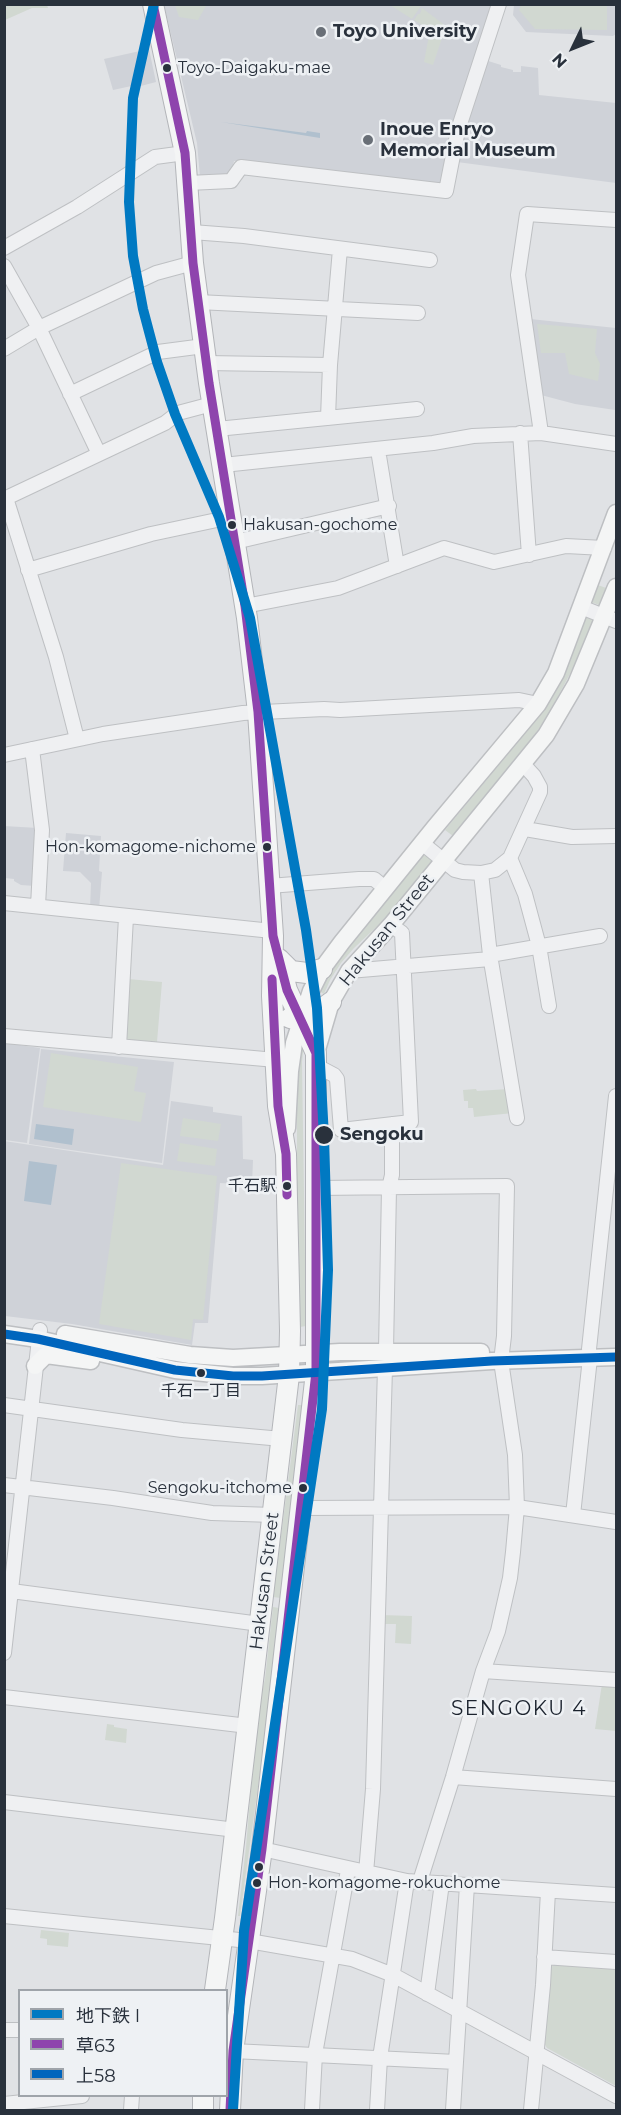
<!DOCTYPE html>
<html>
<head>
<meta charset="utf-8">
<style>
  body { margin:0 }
  #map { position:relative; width:621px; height:2115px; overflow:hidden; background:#e0e2e5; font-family:Montserrat,"Noto Sans JP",sans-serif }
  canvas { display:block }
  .frame { position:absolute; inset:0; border:6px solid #29313c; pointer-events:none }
  .legend { position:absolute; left:18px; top:1989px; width:210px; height:108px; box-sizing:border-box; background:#eef1f4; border:2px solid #9fa4aa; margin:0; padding:8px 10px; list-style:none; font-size:18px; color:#29313c }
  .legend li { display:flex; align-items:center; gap:12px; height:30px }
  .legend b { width:30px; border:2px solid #9fa4aa }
  .north { position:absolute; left:543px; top:18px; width:60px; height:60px; -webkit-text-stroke:4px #eef1f4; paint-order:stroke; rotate:227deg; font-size:16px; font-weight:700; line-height:24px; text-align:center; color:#29313c }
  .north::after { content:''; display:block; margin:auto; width:21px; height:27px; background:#29313c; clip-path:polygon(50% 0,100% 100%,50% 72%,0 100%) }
</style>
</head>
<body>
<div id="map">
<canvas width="621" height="2115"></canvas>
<div class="frame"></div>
<ul class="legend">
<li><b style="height:8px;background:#0079c2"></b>地下鉄 I</li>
<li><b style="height:8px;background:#8e44ad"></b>草63</li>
<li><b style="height:8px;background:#0065bd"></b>上58</li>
</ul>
<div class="north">N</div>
</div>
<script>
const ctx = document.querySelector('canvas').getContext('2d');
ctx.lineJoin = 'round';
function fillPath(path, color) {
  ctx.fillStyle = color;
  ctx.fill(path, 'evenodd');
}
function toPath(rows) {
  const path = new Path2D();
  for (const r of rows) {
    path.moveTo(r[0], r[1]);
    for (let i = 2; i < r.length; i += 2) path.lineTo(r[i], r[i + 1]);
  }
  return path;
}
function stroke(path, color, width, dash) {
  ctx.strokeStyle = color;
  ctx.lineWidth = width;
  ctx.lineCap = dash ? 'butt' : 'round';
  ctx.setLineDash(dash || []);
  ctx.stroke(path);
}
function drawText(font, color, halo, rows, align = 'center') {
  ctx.font = font + ' Montserrat,"Noto Sans JP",sans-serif';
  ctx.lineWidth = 5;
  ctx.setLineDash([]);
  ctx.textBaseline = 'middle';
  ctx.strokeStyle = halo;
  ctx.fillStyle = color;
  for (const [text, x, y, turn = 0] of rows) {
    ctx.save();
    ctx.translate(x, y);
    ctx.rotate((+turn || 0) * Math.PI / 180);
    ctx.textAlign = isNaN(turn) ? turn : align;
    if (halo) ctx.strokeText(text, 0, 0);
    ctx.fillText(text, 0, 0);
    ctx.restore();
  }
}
const built = toPath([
  [164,5,491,5,453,129,443,182,439,185,321,169,234,161,232,170,228,174,200,177,197,143],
  [514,5,616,5,616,34,613,36,526,32,513,15],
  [149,49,156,82,137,87,136,85,113,90,104,59],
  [485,60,501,65,501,67,513,70,513,72,521,72,521,66,538,68,539,95,616,103,616,183,457,162,462,132],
  [530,319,616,328,616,401,615,410,575,404,541,395],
  [4,826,38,828,35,886,21,885,14,881,14,879,5,878],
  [66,833,101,836,99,871,102,872,99,910,90,909,91,883,80,872,63,871],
  [5,1043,40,1048,27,1143,5,1140],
  [41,1049,174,1062,162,1163,29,1144],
  [171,1101,213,1107,213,1112,242,1116,243,1159,253,1160,252,1185,220,1183,208,1323,195,1323,192,1345,72,1324,5,1316,4,1141,163,1165]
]);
const green = toPath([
  [5,4,47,5,48,8,32,8,5,20],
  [175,5,206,5,206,6,198,20,179,17],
  [390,5,418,5,421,6,412,19],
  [521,5,607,5,607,30,535,29,519,10],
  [422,8,446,26,433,65,424,62,430,30,414,20,418,14,420,14],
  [537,324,597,329,595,353,600,364,598,381,569,374,565,353,541,353],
  [598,585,606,588,599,605,591,602],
  [588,615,594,620,580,655,546,719,517,759,453,836,445,830,518,742,538,714,585,619],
  [426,855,431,858,431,862,385,919,354,948,341,963,330,980,324,994,319,991,331,969,420,857],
  [128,979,162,982,157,1042,123,1040],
  [304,1043,302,1062,306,1326,300,1327,297,1225,297,1111,299,1060],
  [51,1053,138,1067,134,1091,146,1093,141,1122,43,1107],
  [476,1089,477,1091,509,1089,513,1113,474,1117,473,1108,468,1108,468,1101,464,1101,463,1090],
  [183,1118,221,1124,218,1141,180,1136],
  [180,1143,217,1149,215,1166,177,1161],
  [121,1163,217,1176,203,1320,193,1319,191,1340,99,1324],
  [298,1405,306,1405,281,1598,273,1597],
  [273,1607,279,1608,268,1715,240,1916,238,1916,246,1847,258,1706,265,1679],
  [381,1615,412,1616,411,1644,395,1643,396,1624,381,1624],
  [602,1684,616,1685,616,1731,595,1729],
  [107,1724,114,1725,114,1727,127,1729,126,1743,105,1740],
  [41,1930,69,1933,68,1947,47,1945,47,1939,40,1938],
  [555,1964,616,1968,616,2086,547,2048,544,2043,549,1969]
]);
const water = toPath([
  [221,122,306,133,307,131,320,133,320,138],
  [36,1124,74,1129,72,1145,34,1139],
  [29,1161,57,1165,51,1205,24,1201]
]);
const minor = toPath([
  [188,183,231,181,241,167,446,191,458,130,499,4],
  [616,220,527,214,518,275,541,433,616,444],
  [192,232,244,236,430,260],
  [4,248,77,207,155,157,185,153],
  [4,266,39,328,99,454],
  [198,302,418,313],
  [4,349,39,328,156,273,193,263],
  [206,363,330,365],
  [70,394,158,352,204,346],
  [328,418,330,365,340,249],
  [217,429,417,409],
  [520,433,529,555],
  [378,450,397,566],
  [223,465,433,443,473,436,541,433],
  [6,498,56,657,77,739],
  [4,499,165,423,178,413,212,404],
  [235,542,389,506],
  [28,570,151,534,231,517],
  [245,606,338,588,444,548,494,562,566,546,604,548],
  [581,607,616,621],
  [32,749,42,830,38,906],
  [4,755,103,734,243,713,324,709,340,710,519,700,538,704],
  [525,829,572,837,616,836],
  [422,843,455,870,463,872,481,873,495,870,510,858,540,792,540,787,534,776,523,764],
  [510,858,525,894,539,946,549,1006],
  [481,873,490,955,517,1118],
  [269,886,359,879,374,879,385,888],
  [4,903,272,931],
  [490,955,600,936],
  [349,971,490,959],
  [4,1036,276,1060],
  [119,1047,126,917],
  [315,1065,334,1075,337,1079,341,1130,411,1122,402,933,391,925],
  [316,1188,507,1186,504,1336,501,1361,515,1455,517,1507,513,1552,510,1578,498,1631,483,1671,453,1777,420,1881],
  [589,1349,616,1096],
  [386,1351,389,1188,392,1175,392,1124],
  [4,1405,182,1430,282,1439],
  [4,1485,113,1498,212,1513,273,1515],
  [301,1508,517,1507,616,1522],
  [573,1515,590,1358],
  [4,1590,260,1624],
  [4,1653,40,1330],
  [483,1671,616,1680],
  [4,1697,248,1726],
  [453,1777,616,1789],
  [4,1802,236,1830],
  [262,1849,407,1881,616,1895],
  [366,1873,373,1789,385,1368],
  [4,1916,249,1941,352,1959,393,1975,616,2096],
  [544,1957,616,1962],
  [427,1994,442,1883],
  [4,2030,20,2030],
  [233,2051,456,2062],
  [4,2104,82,2096],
  [131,2110,132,2096],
  [312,2110,315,2054,348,1870],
  [377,2110,380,2058,407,1881],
  [453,2110,467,1885],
  [531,2110,543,1985,548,1891]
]);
const major = toPath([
  [316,1053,331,1002,349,971,391,925,546,735,576,684,616,587],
  [287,1128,290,1071,294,1043,311,991,322,969,342,942,435,827,538,704,556,673,616,513],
  [4,1334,38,1339,175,1370,233,1376,262,1376,492,1361,616,1357],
  [65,1334,190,1355,233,1358,340,1352,481,1352],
  [35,1366,46,1355,91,1361]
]);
const highway = toPath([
  [153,4,185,153,193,263,209,383,247,618,258,712,273,936,272,996,278,1106,286,1154,290,1331,289,1375,225,1918,215,1990],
  [279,959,291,971,307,973,322,969],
  [290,1018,300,1021,312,1016,331,1002],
  [203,2110,203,2096],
  [230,2110,233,2051,262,1849,316,1372,316,1053,287,990,279,959]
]);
const bus1 = toPath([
  [153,4,185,153,193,263,209,383,245,606,258,712,273,936,287,990,316,1053,316,1372,262,1849,233,2051,230,2110],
  [272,979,278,1106,286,1154,287,1195]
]);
const bus2 = toPath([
  [4,1334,38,1339,175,1370,233,1376,262,1376,492,1361,616,1357]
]);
const metro1 = toPath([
  [154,4,133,98,129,202,133,256,143,309,157,362,175,414,219,517,250,618,306,930,317,1008,324,1137,328,1270,322,1409,244,1931,233,2110]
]);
const markers = [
  [321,32,6,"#696f77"],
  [167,68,5,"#29313c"],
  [368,140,6,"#696f77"],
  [232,525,5,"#29313c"],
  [267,847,5,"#29313c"],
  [324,1135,10,"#29313c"],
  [287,1186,5,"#29313c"],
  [201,1373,5,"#29313c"],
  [303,1488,5,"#29313c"],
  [259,1867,5,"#29313c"],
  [257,1883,5,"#29313c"]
];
const busNames = [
  ["Toyo-Daigaku-mae",178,68],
  ["Hakusan-gochome",243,525],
  ["Hon-komagome-nichome",256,847,"right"],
  ["千石駅",276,1186,"right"],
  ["千石一丁目",201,1391,"center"],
  ["Sengoku-itchome",292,1488,"right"],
  ["Hon-komagome-rokuchome",268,1883]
];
const poiNames = [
  ["Toyo University",333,32],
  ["Inoue Enryo",380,130],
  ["Memorial Museum",380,151]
];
const streetNames = [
  ["Hakusan Street",387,930,-51],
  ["Hakusan Street",265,1581,-83]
];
const stopNames = [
  ["Sengoku",340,1135]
];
const neighbourhoodNames = [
  ["SENGOKU 4",519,1709]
];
fillPath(built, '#cfd2d8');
fillPath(green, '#d1d8d1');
fillPath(water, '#b0c0ce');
stroke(minor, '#bec0c3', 16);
stroke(major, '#bdbfc2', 19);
stroke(highway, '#b3b5b9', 22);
stroke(minor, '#eff0f2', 14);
stroke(major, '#f4f5f5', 16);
stroke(highway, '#f4f5f5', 20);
stroke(bus1, '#8e44ad', 9);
stroke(bus2, '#0065bd', 9);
stroke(metro1, '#0079c2', 10);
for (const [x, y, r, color] of markers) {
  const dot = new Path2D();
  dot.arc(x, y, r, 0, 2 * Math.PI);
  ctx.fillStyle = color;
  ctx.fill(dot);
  stroke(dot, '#eef1f4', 2);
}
drawText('16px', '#29313c', '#eef1f4', busNames, 'left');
drawText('bold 18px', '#29313c', '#eef1f4', poiNames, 'left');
drawText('18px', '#29313c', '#eef1f4', streetNames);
drawText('bold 18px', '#29313c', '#eef1f4', stopNames, 'left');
ctx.letterSpacing = '1.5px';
drawText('20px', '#1b222d', '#eef1f4', neighbourhoodNames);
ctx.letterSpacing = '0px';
</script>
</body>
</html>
